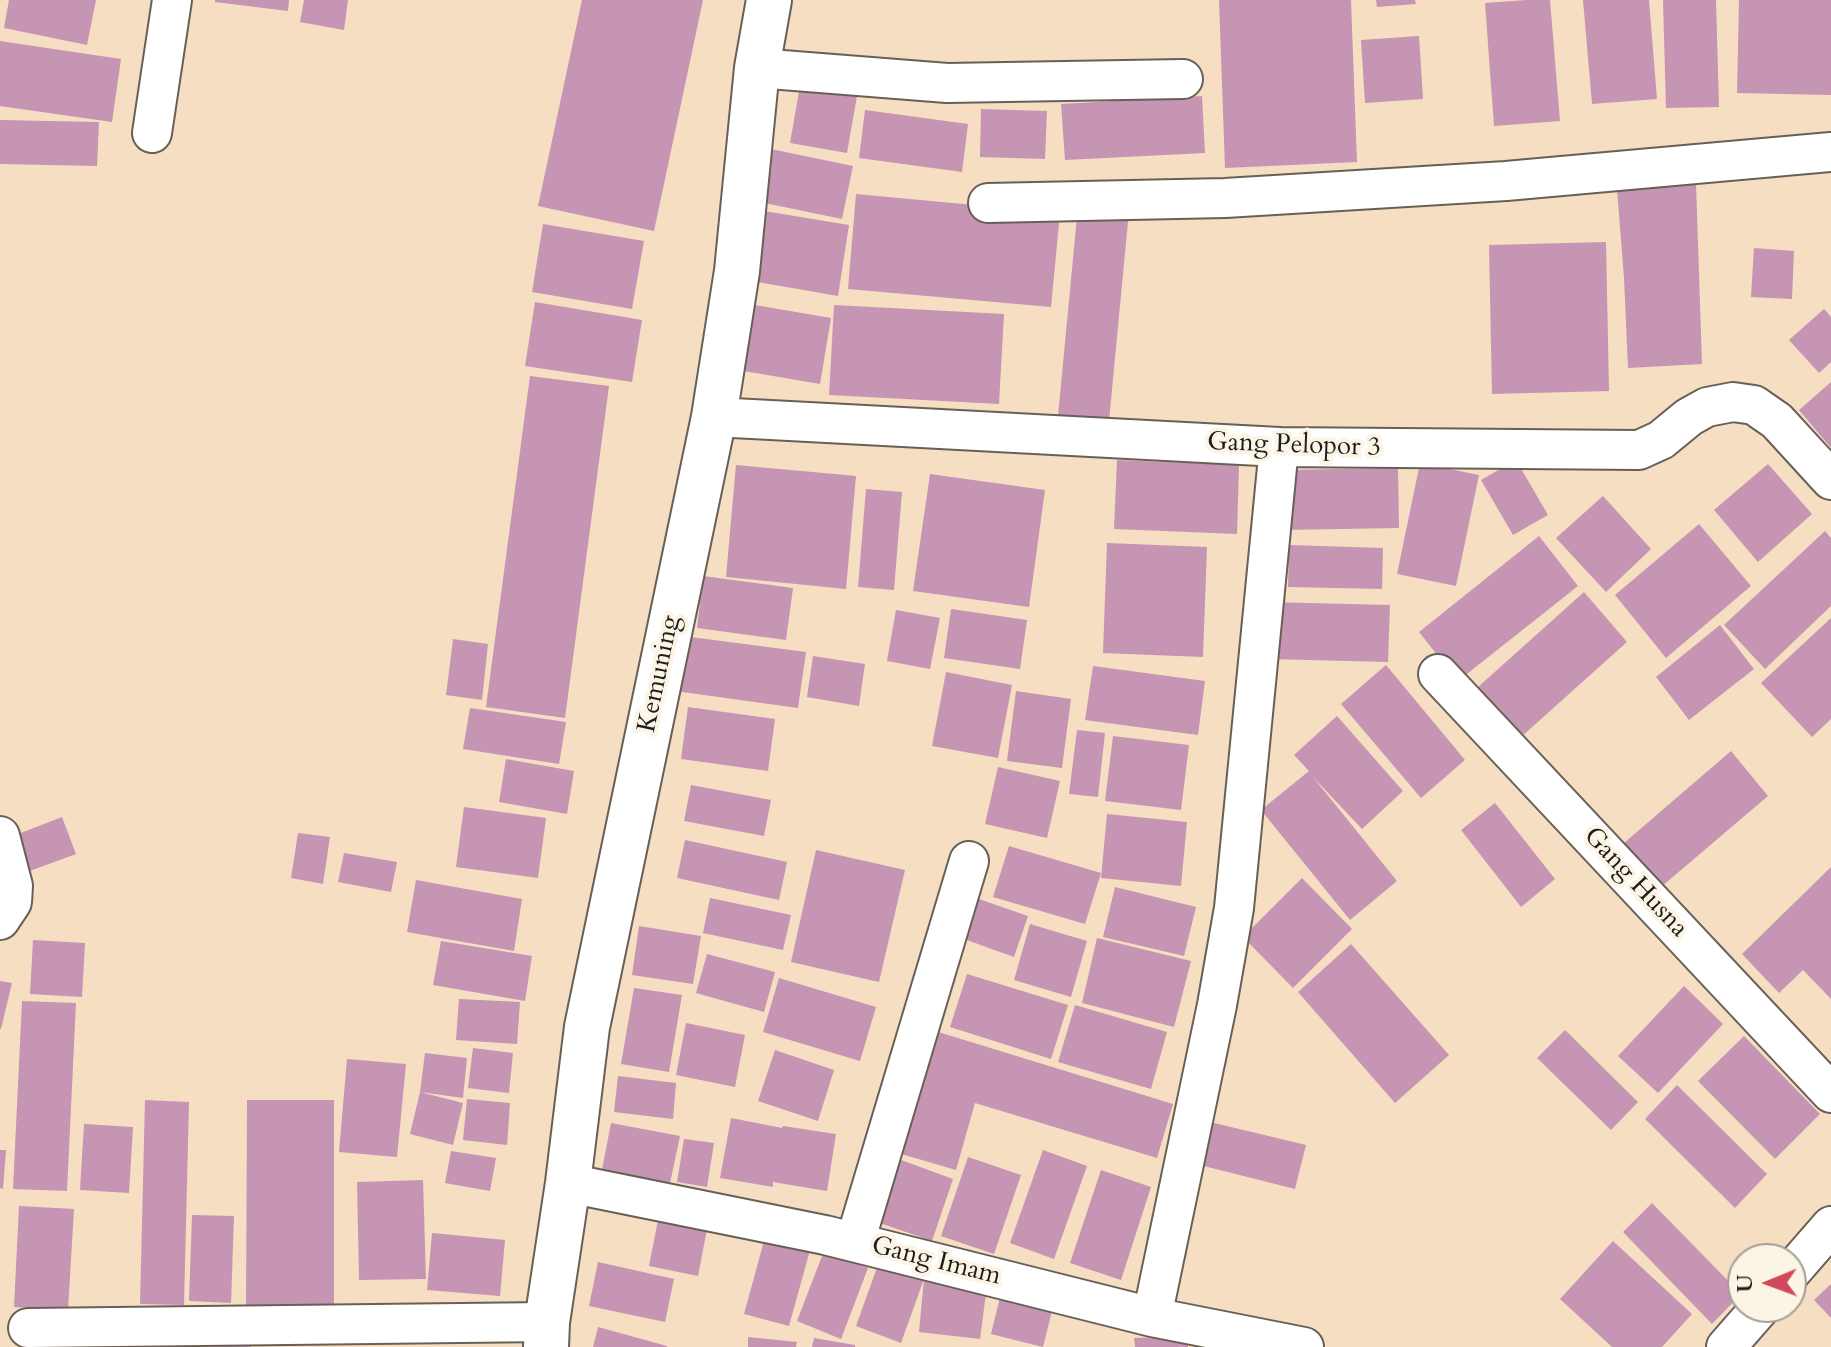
<!DOCTYPE html>
<html>
<head>
<meta charset="utf-8">
<style>
  body { margin:0 }
  #map { position:relative; width:1831px; height:1347px; overflow:hidden; background:#f5dec2; font-family:Cardo,serif }
  canvas { display:block }
  .north { position:absolute; left:1727px; top:1243px; width:80px; height:80px; box-sizing:border-box; background:#fcf5e5; border:2px solid #a29e95; border-radius:50%; rotate:269deg; font-size:22px; font-weight:700; line-height:32px; text-align:center; color:#1c1c1c }
  .north::after { content:''; display:block; margin:auto; width:28px; height:36px; background:#d1495b; clip-path:polygon(50% 0,100% 100%,50% 72%,0 100%) }
</style>
</head>
<body>
<div id="map">
<canvas width="1831" height="1347"></canvas>
<div class="north">U</div>
</div>
<script>
const ctx = document.querySelector('canvas').getContext('2d');
ctx.lineJoin = 'round';
function fillPath(path, color) {
  ctx.fillStyle = color;
  ctx.fill(path, 'evenodd');
}
function toPath(rows) {
  const path = new Path2D();
  for (const r of rows) {
    path.moveTo(r[0], r[1]);
    for (let i = 2; i < r.length; i += 2) path.lineTo(r[i], r[i + 1]);
  }
  return path;
}
function stroke(path, color, width, dash) {
  ctx.strokeStyle = color;
  ctx.lineWidth = width;
  ctx.lineCap = dash ? 'butt' : 'round';
  ctx.setLineDash(dash || []);
  ctx.stroke(path);
}
function drawText(font, color, halo, rows, align = 'center') {
  ctx.font = font + ' Cardo,serif';
  ctx.lineWidth = 8;
  ctx.setLineDash([]);
  ctx.textBaseline = 'middle';
  ctx.strokeStyle = halo;
  ctx.fillStyle = color;
  for (const [text, x, y, turn = 0] of rows) {
    ctx.save();
    ctx.translate(x, y);
    ctx.rotate((+turn || 0) * Math.PI / 180);
    ctx.textAlign = isNaN(turn) ? turn : align;
    if (halo) ctx.strokeText(text, 0, 0);
    ctx.fillText(text, 0, 0);
    ctx.restore();
  }
}
const building = toPath([
  [9,0,96,0,87,45,4,28],
  [215,0,289,0,288,11,215,2],
  [304,0,348,0,344,30,300,22],
  [582,0,703,0,654,231,538,206],
  [1219,0,1351,0,1357,162,1225,168],
  [1376,0,1415,0,1416,4,1377,7],
  [1526,0,1550,0,1560,121,1494,126,1485,3],
  [1583,0,1649,0,1657,99,1592,104],
  [1663,0,1716,0,1719,107,1666,108],
  [1739,0,1831,0,1831,95,1737,93],
  [1419,36,1423,99,1365,103,1361,40],
  [0,41,121,59,112,122,0,106],
  [801,80,858,90,847,153,790,143],
  [1202,96,1205,153,1065,160,1061,104],
  [981,109,1047,111,1045,159,980,157],
  [865,110,968,124,962,172,859,158],
  [0,120,99,122,97,166,0,164],
  [766,148,853,166,842,219,755,201],
  [1696,183,1702,364,1628,368,1624,278,1617,189],
  [856,194,1060,213,1051,307,848,289],
  [1078,206,1129,211,1109,421,1058,416],
  [758,210,849,225,838,296,746,280],
  [543,224,644,241,632,309,532,292],
  [1606,242,1609,391,1492,394,1489,245],
  [1754,248,1794,251,1792,299,1751,297],
  [535,302,642,320,632,382,525,366],
  [755,305,831,318,820,384,744,371],
  [834,305,1004,314,999,404,829,395],
  [1824,309,1831,317,1831,362,1819,373,1789,340],
  [530,376,609,386,565,718,486,707],
  [1831,382,1831,448,1799,410],
  [1117,460,1239,465,1237,534,1114,529],
  [1516,460,1548,515,1513,535,1481,480],
  [1420,463,1479,475,1456,586,1397,574],
  [1768,464,1812,514,1758,562,1714,510],
  [736,465,856,476,846,589,726,577],
  [1398,468,1399,528,1284,530,1283,470],
  [930,474,1045,490,1029,607,913,591],
  [866,489,902,492,894,590,858,587],
  [1603,496,1651,549,1606,592,1556,538],
  [1699,524,1751,586,1666,658,1615,595],
  [1825,531,1831,538,1831,606,1765,669,1724,625],
  [1539,536,1578,586,1458,681,1419,632],
  [1107,543,1207,547,1203,657,1103,653],
  [1289,545,1383,548,1382,589,1288,587],
  [703,576,793,588,786,640,697,628],
  [1584,592,1627,642,1511,746,1468,696],
  [1269,602,1390,605,1388,662,1268,659],
  [951,609,1027,620,1020,669,944,658],
  [896,610,940,618,930,669,887,661],
  [1831,618,1831,719,1812,737,1761,683],
  [1720,625,1754,669,1689,720,1656,677],
  [683,636,806,652,798,708,675,691],
  [453,639,488,644,482,700,446,695],
  [813,656,865,664,859,706,807,697],
  [1386,665,1465,760,1421,798,1341,704],
  [1093,666,1205,681,1198,735,1085,720],
  [946,672,1012,685,998,758,932,746],
  [1016,691,1071,699,1062,768,1007,761],
  [688,707,775,719,768,771,681,759],
  [470,708,566,722,559,764,463,749],
  [1337,716,1403,791,1362,829,1313,777,1397,881,1350,920,1261,810,1309,771,1294,755],
  [1077,730,1105,733,1098,797,1069,794],
  [1113,736,1189,745,1181,810,1105,801],
  [1731,751,1768,796,1661,887,1624,843],
  [506,759,574,771,567,814,499,802],
  [998,767,1060,781,1047,838,985,824],
  [691,785,771,800,764,836,684,821],
  [1495,803,1555,879,1521,907,1461,830],
  [464,807,546,818,538,878,456,867],
  [1107,814,1187,822,1181,886,1101,878],
  [62,817,76,854,27,872,13,836],
  [298,833,330,837,323,884,291,878],
  [685,840,787,862,779,900,677,878],
  [1009,846,1101,873,1085,924,993,897],
  [816,850,905,870,879,982,791,962],
  [344,853,397,862,391,892,338,882],
  [1831,867,1831,999,1803,970,1779,993,1742,954],
  [1302,878,1352,929,1293,988,1243,937],
  [416,880,522,899,514,951,407,932],
  [1115,887,1196,907,1184,956,1103,937],
  [710,898,791,915,783,950,703,933],
  [979,899,1028,916,1014,957,964,939],
  [1030,924,1087,941,1071,997,1014,980],
  [639,926,701,936,693,984,632,975],
  [1097,938,1191,961,1174,1027,1082,1003],
  [33,940,85,943,82,997,30,994],
  [441,941,532,956,525,1001,433,985],
  [1351,944,1449,1055,1395,1103,1298,992],
  [707,954,775,972,764,1012,696,993],
  [967,974,1068,1005,1051,1059,950,1027],
  [779,978,876,1007,860,1061,763,1032],
  [0,981,12,983,1,1029,0,1029],
  [1684,986,1723,1024,1658,1093,1618,1056],
  [634,988,682,995,669,1072,621,1064],
  [459,999,520,1002,517,1044,456,1040],
  [22,1001,76,1003,67,1191,13,1189],
  [1075,1005,1167,1032,1151,1089,1058,1062],
  [686,1023,745,1035,735,1087,676,1075],
  [1565,1030,1638,1102,1611,1130,1537,1058],
  [935,1031,1173,1104,1157,1158,975,1103,956,1170,898,1153],
  [1744,1036,1820,1114,1775,1159,1698,1081],
  [473,1048,513,1053,509,1093,468,1088],
  [775,1050,834,1070,818,1121,758,1101],
  [425,1053,467,1058,463,1098,420,1092],
  [347,1059,406,1064,397,1157,339,1152],
  [618,1076,676,1083,673,1119,614,1112],
  [1677,1085,1767,1174,1735,1208,1645,1119],
  [420,1092,463,1103,453,1145,410,1134],
  [467,1099,510,1103,507,1145,463,1140],
  [145,1100,189,1102,184,1305,140,1304],
  [247,1100,334,1100,334,1309,246,1309],
  [731,1118,782,1128,783,1126,836,1134,827,1191,773,1182,773,1187,720,1178],
  [1206,1121,1306,1145,1295,1189,1196,1164],
  [611,1123,680,1136,669,1188,601,1175],
  [84,1124,133,1127,129,1193,80,1190],
  [684,1139,714,1143,707,1187,677,1182],
  [0,1150,6,1150,3,1189,0,1188],
  [1043,1150,1087,1166,1054,1259,1010,1243],
  [451,1151,496,1158,490,1191,445,1183],
  [893,1157,953,1179,932,1241,871,1220],
  [968,1157,1021,1175,994,1254,941,1236],
  [1101,1170,1151,1187,1121,1280,1070,1263],
  [423,1180,426,1279,359,1280,357,1182],
  [1652,1203,1741,1294,1712,1324,1623,1232],
  [19,1206,74,1209,68,1310,14,1307],
  [192,1215,234,1216,231,1303,189,1301],
  [659,1215,708,1224,698,1276,649,1266],
  [767,1230,812,1243,789,1326,744,1314],
  [432,1233,505,1240,500,1296,427,1290],
  [1613,1241,1692,1314,1662,1347,1612,1347,1560,1299],
  [824,1251,868,1268,841,1339,797,1321],
  [598,1262,674,1279,665,1322,589,1306],
  [879,1262,987,1286,980,1339,919,1332,924,1279,901,1343,856,1326],
  [1831,1284,1831,1318,1814,1300],
  [1001,1293,1053,1307,1043,1347,991,1334],
  [598,1327,667,1346,667,1347,593,1347],
  [155,1336,250,1336,251,1347,155,1347],
  [1188,1336,1188,1347,1135,1347,1134,1338],
  [748,1337,797,1342,796,1347,748,1347],
  [814,1338,855,1345,855,1347,812,1347]
]);
const street = toPath([
  [757,68,947,83,1183,79],
  [152,133,172,0],
  [988,203,1225,198,1506,181,1831,152],
  [714,417,1279,447,1639,450,1661,440,1689,417,1707,407,1733,402,1754,405,1777,421,1831,480],
  [1438,674,1831,1093],
  [0,836,13,886,12,902,0,920],
  [568,1183,825,1235,1152,1317,1304,1347],
  [855,1242,969,861],
  [1791,1272,1831,1226],
  [1152,1317,1217,1005,1234,908,1279,447],
  [28,1328,547,1322],
  [1726,1347,1761,1307]
]);
const secondary = toPath([
  [546,1347,547,1322,568,1183,587,1027,714,417,737,271,757,68,769,0]
]);
const streetNames = [
  ["Gang Pelopor 3",1294,446,2],
  ["Kemuning",660,674,-78],
  ["Gang Husna",1635,883,47],
  ["Gang Imam",936,1262,14]
];
fillPath(building, '#c595b3');
stroke(street, '#686056', 42);
stroke(secondary, '#686056', 48);
stroke(street, '#fff', 38);
stroke(secondary, '#fff', 44);
drawText('26px', '#1c1c1c', '#fcf5e5', streetNames);
</script>
</body>
</html>
